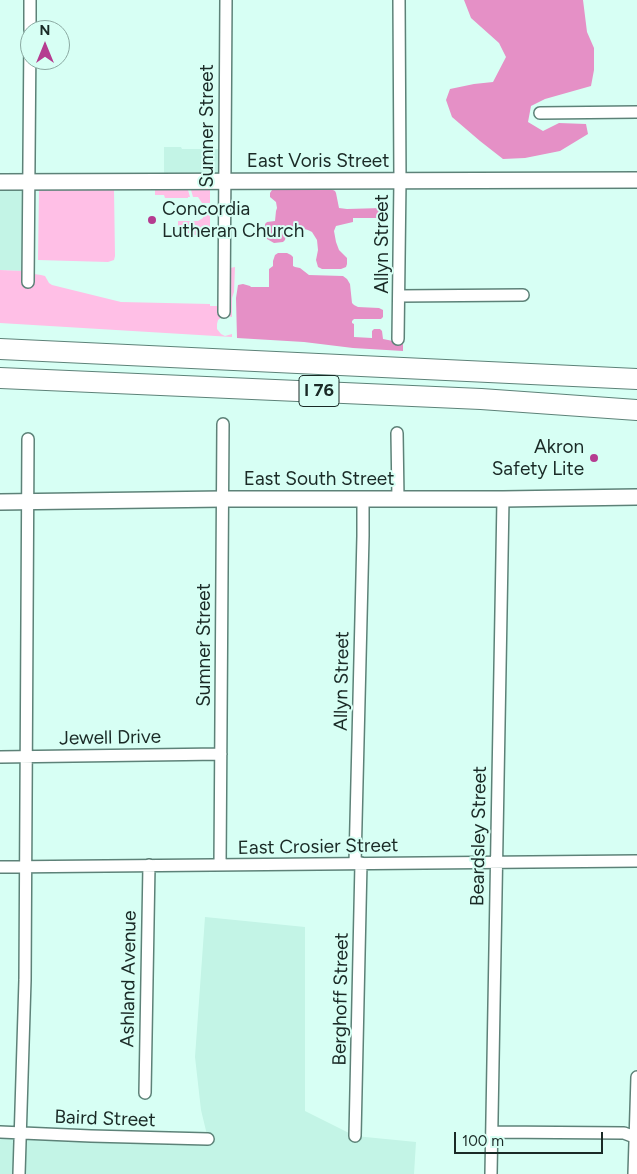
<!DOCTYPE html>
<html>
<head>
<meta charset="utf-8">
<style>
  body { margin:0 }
  #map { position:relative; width:637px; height:1174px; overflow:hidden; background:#d7fff4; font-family:Figtree,sans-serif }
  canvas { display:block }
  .north { position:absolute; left:20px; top:20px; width:50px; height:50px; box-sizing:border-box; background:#d7fff4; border:1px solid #8baaa2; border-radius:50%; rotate:0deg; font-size:14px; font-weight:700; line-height:20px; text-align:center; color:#1a2a26 }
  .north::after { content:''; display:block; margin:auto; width:18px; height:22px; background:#b53c90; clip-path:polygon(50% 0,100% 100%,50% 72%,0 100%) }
  .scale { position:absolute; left:454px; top:1132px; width:149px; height:22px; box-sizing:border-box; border:2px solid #1a2a26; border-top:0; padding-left:6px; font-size:15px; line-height:18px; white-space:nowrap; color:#1a2a26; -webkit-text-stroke:4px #d7fff4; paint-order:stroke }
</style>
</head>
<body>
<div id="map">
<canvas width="637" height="1174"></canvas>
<div class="north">N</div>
<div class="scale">100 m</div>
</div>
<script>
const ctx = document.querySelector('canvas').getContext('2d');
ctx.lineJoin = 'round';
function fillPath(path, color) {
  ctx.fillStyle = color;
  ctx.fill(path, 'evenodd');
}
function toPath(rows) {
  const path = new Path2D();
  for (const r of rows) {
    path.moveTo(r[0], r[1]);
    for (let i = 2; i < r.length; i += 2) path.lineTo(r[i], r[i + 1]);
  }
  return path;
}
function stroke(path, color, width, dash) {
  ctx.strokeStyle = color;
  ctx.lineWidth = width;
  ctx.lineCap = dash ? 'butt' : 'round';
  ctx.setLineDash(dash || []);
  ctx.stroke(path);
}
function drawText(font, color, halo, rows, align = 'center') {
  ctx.font = font + ' Figtree,sans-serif';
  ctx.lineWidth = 4;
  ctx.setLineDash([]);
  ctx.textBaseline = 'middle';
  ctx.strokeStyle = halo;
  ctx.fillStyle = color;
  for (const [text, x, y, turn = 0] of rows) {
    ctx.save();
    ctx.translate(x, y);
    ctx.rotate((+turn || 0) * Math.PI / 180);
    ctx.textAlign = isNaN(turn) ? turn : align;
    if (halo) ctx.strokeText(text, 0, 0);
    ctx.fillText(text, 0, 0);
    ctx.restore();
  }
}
const built = toPath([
  [164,147,181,147,182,149,218,149,218,173,217,174,164,175],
  [0,187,21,188,22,190,22,271,0,270],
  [205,917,305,927,305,1111,355,1136,416,1142,414,1174,0,1174,0,1132,208,1139,201,1110,195,1057]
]);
const green = toPath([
  [39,190,114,190,115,256,114,260,108,262,38,260],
  [155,190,188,190,190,197,188,197,188,198,165,198,164,195,155,195],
  [191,190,210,190,210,203,202,203,198,197,193,197],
  [204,214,210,214,210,235,178,235,178,221,198,221,203,218],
  [235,267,234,292,232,298,232,317,227,316,222,317,218,320,217,324,217,329,221,334,225,336,232,334,232,337,0,323,0,270,22,271,22,284,34,284,34,274,41,275,45,276,49,283,52,285,121,302,210,304,210,306,217,306,218,314,229,315,230,268]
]);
const forest = toPath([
  [464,0,583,0,587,32,594,48,594,70,591,86,545,99,531,106,528,122,543,131,559,123,586,124,588,134,560,151,525,158,503,159,480,141,452,117,446,100,450,89,474,84,493,82,506,57,499,43,471,18],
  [331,189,335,191,336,193,339,208,347,209,382,208,384,210,384,218,353,218,353,222,336,226,334,231,336,242,339,250,347,258,347,264,346,267,341,269,322,269,318,267,316,260,318,250,317,240,312,232,308,230,297,227,290,227,287,230,285,240,283,242,274,243,267,239,265,236,265,224,267,222,275,221,276,211,277,208,276,202,270,197,270,193,272,190],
  [278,253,287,253,291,255,293,257,293,266,295,267,300,268,309,275,343,276,347,279,350,284,352,303,354,305,358,307,379,308,383,310,383,317,381,319,354,319,352,321,352,323,354,324,354,337,372,338,372,331,374,329,380,329,382,331,383,339,403,343,403,351,353,348,304,342,237,338,236,298,238,285,243,284,250,286,251,287,269,287,269,269,273,266,273,261,275,255]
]);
const street = toPath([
  [30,30,30,0],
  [540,113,637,112],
  [28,282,30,35],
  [399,296,523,295],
  [224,312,226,0],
  [398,339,400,180,399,0],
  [397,433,398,499],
  [0,757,221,754],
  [355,863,363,536,363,499],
  [220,865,223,424],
  [0,867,637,861],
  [145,1093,149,865],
  [0,1132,91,1136,208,1139],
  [492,1132,624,1133,637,1138],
  [355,1136,361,863],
  [19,1174,25,980,28,439],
  [491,1174,503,499],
  [634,1174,637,1077]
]);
const secondary = toPath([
  [0,182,637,180],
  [0,502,223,499,503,499,637,497]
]);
const highway = toPath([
  [0,349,637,379],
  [0,378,481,399,637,410]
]);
const markers = [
  [152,220,5,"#b53c90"],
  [594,458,5,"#b53c90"]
];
const shields = [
  [319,391,40]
];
const shieldNames = [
  ["I 76",319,391]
];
const streetNames = [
  ["Sumner Street",207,126,-90],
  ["East Voris Street",318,161],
  ["Allyn Street",382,244,-90],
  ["East South Street",319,479],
  ["Sumner Street",204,645,-90],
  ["Allyn Street",342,681,-89],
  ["Jewell Drive",110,738,-1],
  ["Beardsley Street",479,836,-89],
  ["East Crosier Street",318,847,-1],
  ["Ashland Avenue",129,979,-89],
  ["Berghoff Street",341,999,-89],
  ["Baird Street",105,1119,2]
];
const poiNames = [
  ["Concordia",162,209],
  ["Lutheran Church",162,231],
  ["Akron",584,447,"right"],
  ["Safety Lite",584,469,"right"]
];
fillPath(built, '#c3f4e6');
fillPath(green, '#ffbfe6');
fillPath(forest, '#e590c6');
stroke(street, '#5d8278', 14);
stroke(secondary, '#5d8278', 18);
stroke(highway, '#5d8278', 22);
stroke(street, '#fff', 11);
stroke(secondary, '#fff', 15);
stroke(highway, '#fff', 20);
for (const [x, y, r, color] of markers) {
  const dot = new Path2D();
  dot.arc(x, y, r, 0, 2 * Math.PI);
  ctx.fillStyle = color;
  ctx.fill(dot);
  stroke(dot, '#d7fff4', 2);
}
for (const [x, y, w] of shields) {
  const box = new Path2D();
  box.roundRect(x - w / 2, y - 15.5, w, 31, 4);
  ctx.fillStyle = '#d7fff4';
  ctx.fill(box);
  stroke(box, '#1a2a26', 1);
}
drawText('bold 18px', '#1a2a26', null, shieldNames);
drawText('19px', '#1a2a26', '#d7fff4', streetNames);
drawText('19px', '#1a2a26', '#d7fff4', poiNames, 'left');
</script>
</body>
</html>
